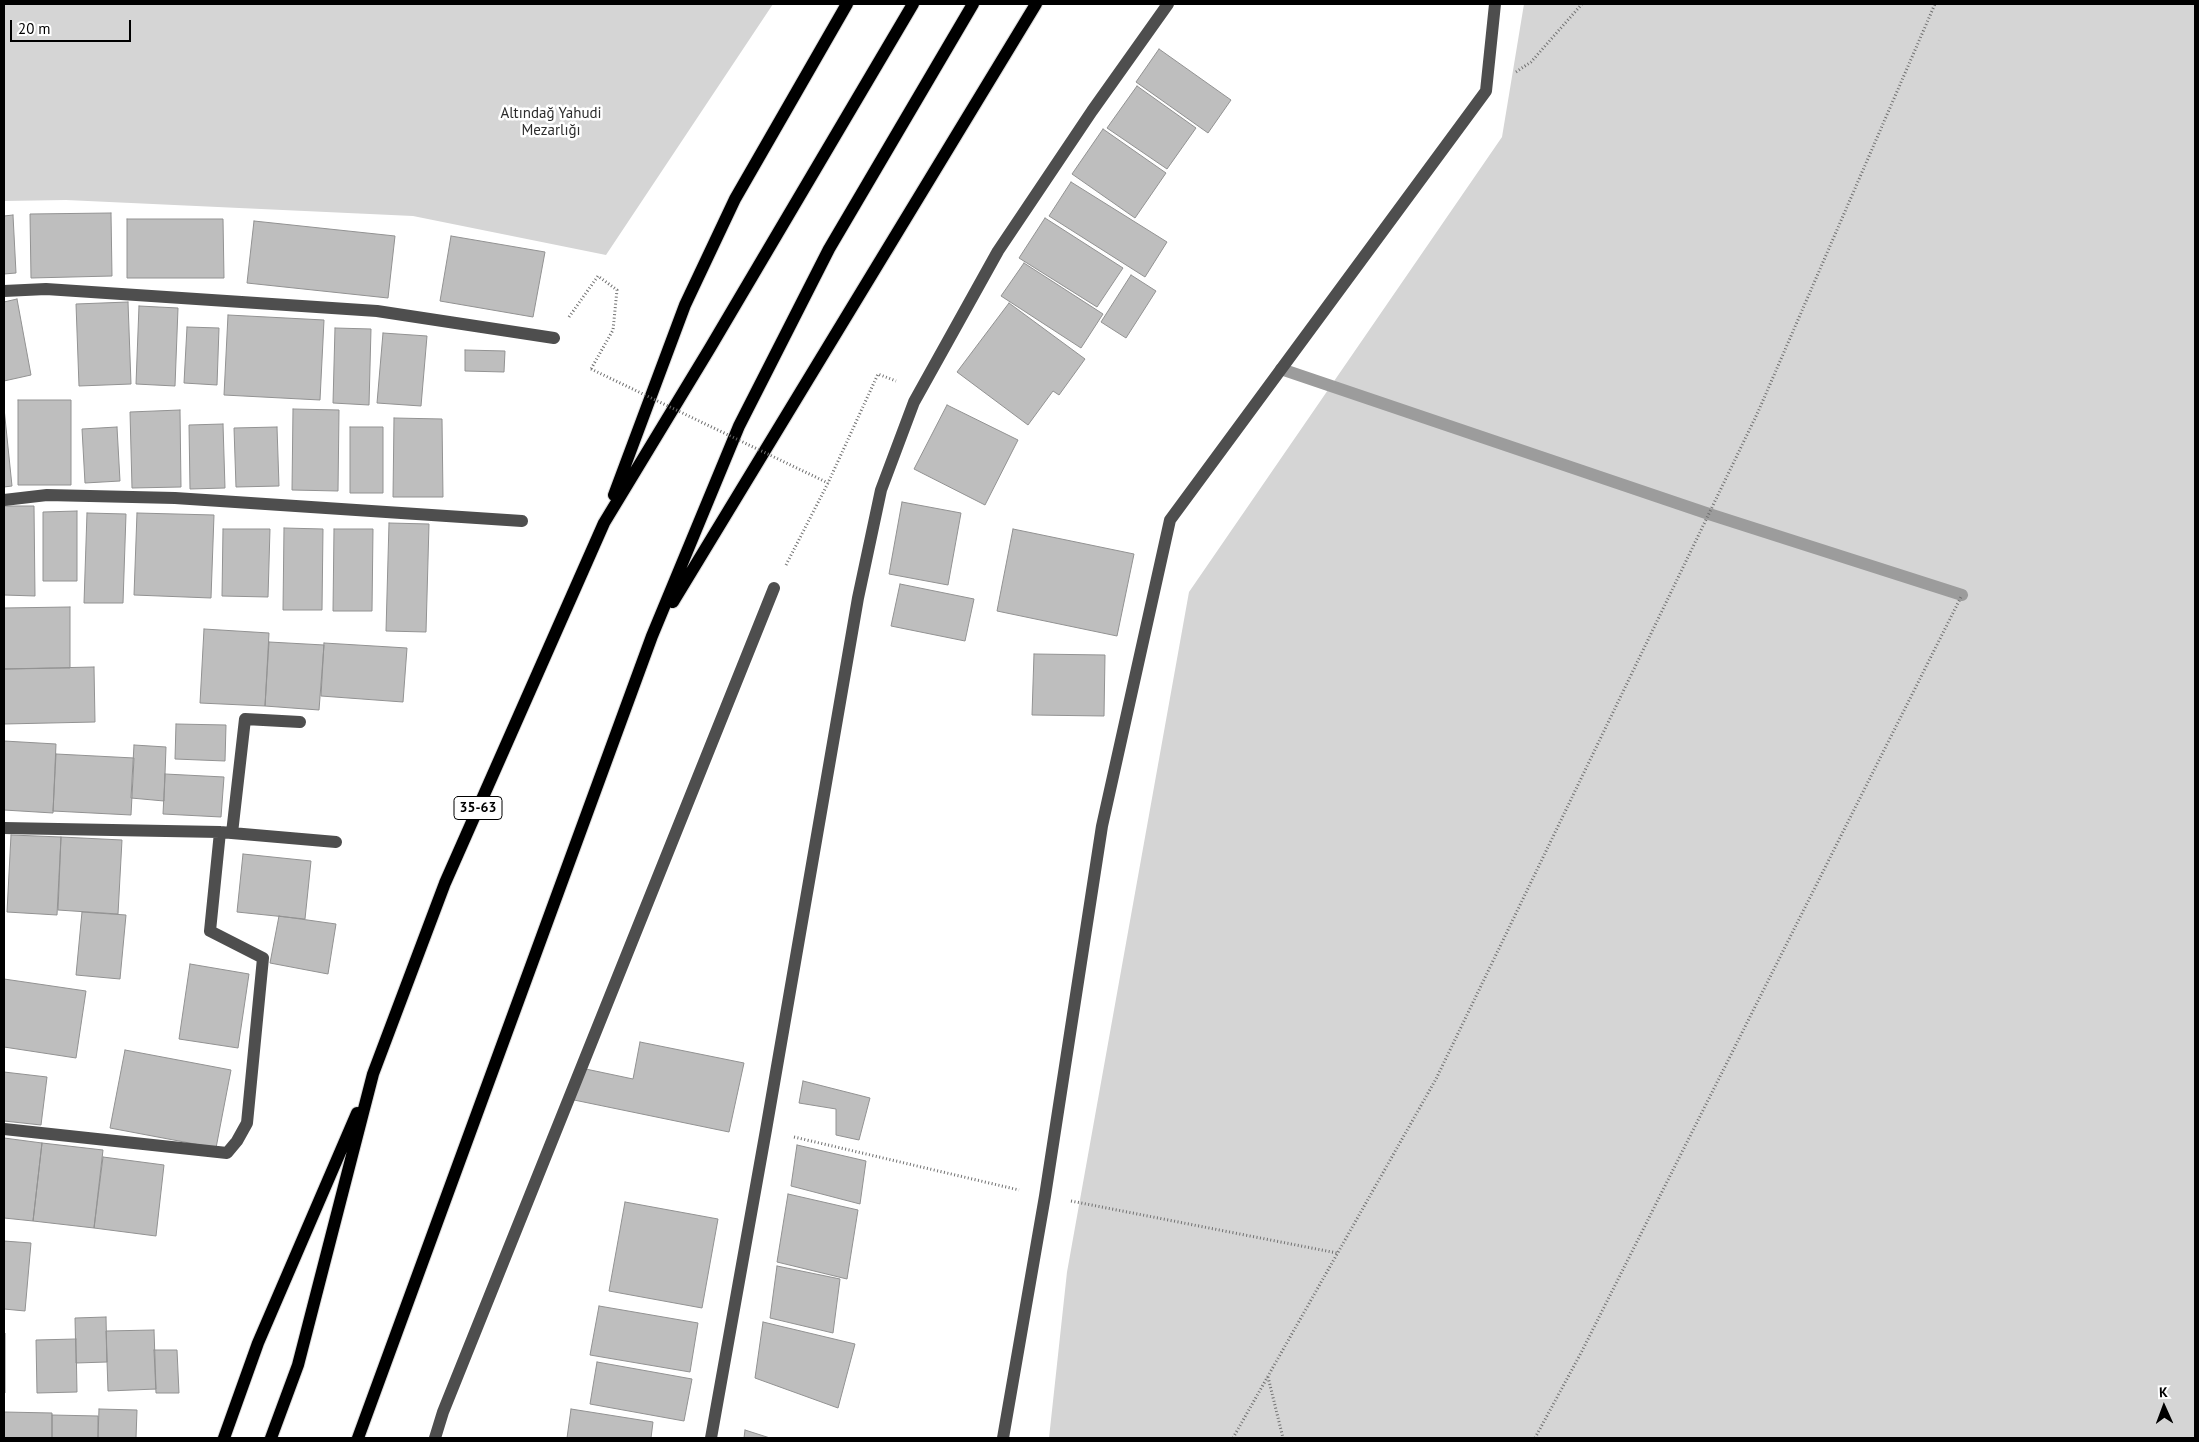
<!DOCTYPE html>
<html>
<head>
<meta charset="utf-8">
<style>
  body { margin:0 }
  #map { position:relative; width:2199px; height:1442px; overflow:hidden; background:#fff; font-family:"PT Sans",sans-serif }
  canvas { display:block }
  .frame { position:absolute; inset:0; border:5px solid #000; pointer-events:none }
  .north { position:absolute; left:2139px; top:1382px; width:50px; height:50px; -webkit-text-stroke:4px #fff; paint-order:stroke; rotate:358deg; font-size:14px; font-weight:700; line-height:20px; text-align:center; color:#000 }
  .north::after { content:''; display:block; margin:auto; width:18px; height:22px; background:#000; clip-path:polygon(50% 0,100% 100%,50% 72%,0 100%) }
  .scale { position:absolute; left:10px; top:20px; width:121px; height:22px; box-sizing:border-box; border:2px solid #000; border-top:0; padding-left:6px; font-size:15px; line-height:18px; white-space:nowrap; color:#000; -webkit-text-stroke:4px #fff; paint-order:stroke }
</style>
</head>
<body>
<div id="map">
<canvas width="2199" height="1442"></canvas>
<div class="frame"></div>
<div class="north">K</div>
<div class="scale">20 m</div>
</div>
<script>
const ctx = document.querySelector('canvas').getContext('2d');
ctx.lineJoin = 'round';
function fillPath(path, color) {
  ctx.fillStyle = color;
  ctx.fill(path, 'evenodd');
}
function toPath(rows) {
  const path = new Path2D();
  for (const r of rows) {
    path.moveTo(r[0], r[1]);
    for (let i = 2; i < r.length; i += 2) path.lineTo(r[i], r[i + 1]);
  }
  return path;
}
function stroke(path, color, width, dash) {
  ctx.strokeStyle = color;
  ctx.lineWidth = width;
  ctx.lineCap = dash ? 'butt' : 'round';
  ctx.setLineDash(dash || []);
  ctx.stroke(path);
}
function drawText(font, color, halo, rows, align = 'center') {
  ctx.font = font + ' "PT Sans",sans-serif';
  ctx.lineWidth = 5;
  ctx.setLineDash([]);
  ctx.textBaseline = 'middle';
  ctx.strokeStyle = halo;
  ctx.fillStyle = color;
  for (const [text, x, y, turn = 0] of rows) {
    ctx.save();
    ctx.translate(x, y);
    ctx.rotate((+turn || 0) * Math.PI / 180);
    ctx.textAlign = isNaN(turn) ? turn : align;
    if (halo) ctx.strokeText(text, 0, 0);
    ctx.fillText(text, 0, 0);
    ctx.restore();
  }
}
const green = toPath([
  [4,4,773,4,606,255,413,216,66,200,4,201],
  [1524,4,2195,4,2195,1438,1049,1438,1067,1272,1189,592,1502,137]
]);
const stream = toPath([
  [1281,369,1709,514,1962,595]
]);
const building = toPath([
  [1159,49,1231,100,1208,133,1136,82,1159,49],
  [1137,86,1196,128,1167,169,1107,128,1137,86],
  [1103,129,1166,173,1135,218,1072,174,1103,129],
  [1071,182,1167,242,1145,277,1049,216,1071,182],
  [111,213,112,276,31,278,30,214,111,213],
  [13,215,16,273,4,274,4,216,13,215],
  [1045,218,1123,268,1097,307,1019,258,1045,218],
  [127,219,223,219,224,278,127,278,127,219],
  [254,221,395,236,388,298,247,283,254,221],
  [451,236,545,252,533,317,440,301,451,236],
  [1024,263,1103,314,1081,348,1001,296,1024,263],
  [1131,275,1156,291,1126,338,1101,322,1131,275],
  [17,299,31,375,4,381,4,302,17,299],
  [128,302,131,384,79,386,76,304,128,302],
  [1009,303,1085,359,1059,395,1053,391,1028,425,957,372,1009,303],
  [139,306,178,308,175,386,136,384,139,306],
  [228,315,324,320,320,400,224,395,228,315],
  [187,327,219,328,217,385,184,383,187,327],
  [335,328,371,329,369,405,333,403,335,328],
  [383,333,427,336,421,406,377,403,383,333],
  [465,350,505,351,504,372,465,371,465,350],
  [18,400,71,400,71,485,18,485,18,400],
  [947,405,1018,440,985,505,914,469,947,405],
  [4,408,12,486,4,487,4,408],
  [293,409,339,410,338,491,292,490,293,409],
  [180,410,181,487,132,488,130,412,180,410],
  [394,418,442,419,443,497,393,497,394,418],
  [223,424,225,488,190,489,189,425,223,424],
  [117,427,120,481,85,483,82,429,117,427],
  [277,427,279,486,236,487,234,428,277,427],
  [350,427,383,427,383,493,350,493,350,427],
  [902,502,961,513,948,585,889,574,902,502],
  [4,506,34,506,35,596,4,595,4,506],
  [77,511,77,581,43,581,43,512,77,511],
  [87,513,126,514,123,603,84,603,87,513],
  [137,513,214,515,211,598,134,595,137,513],
  [389,523,429,524,426,632,386,631,389,523],
  [284,528,323,529,322,610,283,610,284,528],
  [223,529,270,529,268,597,222,596,223,529],
  [334,529,373,529,372,611,333,611,334,529],
  [1013,529,1134,554,1117,636,997,611,1013,529],
  [900,584,974,599,965,641,891,626,900,584],
  [70,607,70,668,4,669,4,608,70,607],
  [204,629,269,633,265,706,200,703,204,629],
  [269,642,324,645,319,710,265,706,269,642],
  [324,643,407,648,403,702,321,696,324,643],
  [1034,654,1105,655,1104,716,1032,715,1034,654],
  [94,667,95,722,4,724,4,669,94,667],
  [176,724,226,725,225,761,175,759,176,724],
  [4,741,56,744,53,813,4,810,4,741],
  [134,745,166,747,164,801,131,798,134,745],
  [56,754,134,758,131,815,53,811,56,754],
  [165,774,224,777,221,817,163,814,165,774],
  [11,835,61,837,57,915,7,912,11,835],
  [61,837,122,840,118,914,58,910,61,837],
  [243,854,311,861,305,919,237,912,243,854],
  [82,912,126,915,120,979,76,975,82,912],
  [279,916,336,924,328,974,270,963,279,916],
  [190,964,249,974,238,1048,179,1039,190,964],
  [4,979,86,991,76,1058,4,1047,4,979],
  [640,1042,744,1063,729,1132,574,1100,581,1068,633,1079,640,1042],
  [125,1050,231,1070,216,1148,110,1128,125,1050],
  [4,1072,47,1077,41,1125,4,1121,4,1072],
  [803,1081,870,1098,859,1140,836,1135,836,1109,799,1103,803,1081],
  [4,1138,42,1143,33,1221,4,1218,4,1138],
  [42,1143,103,1150,94,1228,33,1221,42,1143],
  [797,1145,866,1161,860,1204,791,1186,797,1145],
  [103,1157,164,1165,156,1236,94,1228,103,1157],
  [788,1194,858,1210,847,1279,777,1262,788,1194],
  [625,1202,718,1219,702,1308,609,1291,625,1202],
  [4,1241,31,1243,25,1311,4,1309,4,1241],
  [777,1266,840,1279,833,1333,770,1318,777,1266],
  [599,1306,698,1323,690,1372,590,1355,599,1306],
  [106,1317,107,1362,76,1363,75,1318,106,1317],
  [763,1322,855,1344,838,1408,755,1378,763,1322],
  [154,1330,156,1389,108,1391,106,1331,154,1330],
  [4,1333,5,1333,5,1393,4,1393,4,1333],
  [76,1339,77,1392,37,1393,36,1340,76,1339],
  [154,1350,177,1350,179,1393,156,1393,154,1350],
  [597,1362,692,1379,684,1421,590,1404,597,1362],
  [99,1409,137,1410,136,1438,98,1438,99,1409],
  [571,1409,653,1422,651,1438,567,1438,571,1409],
  [4,1412,52,1413,52,1438,4,1438,4,1412],
  [52,1415,98,1416,98,1438,52,1438,52,1415],
  [745,1430,770,1438,744,1438,745,1430]
]);
const path = toPath([
  [1516,72,1531,62,1582,4],
  [569,317,598,276,617,290,613,330,591,369],
  [786,565,828,483,878,374,896,381],
  [794,1137,1019,1190],
  [1071,1201,1337,1253],
  [1268,1377,1283,1438],
  [1233,1438,1436,1079,1758,412,1935,4],
  [1535,1438,1581,1353,1962,595]
]);
const minor = toPath([
  [4,291,46,289,377,311,554,338],
  [4,500,47,495,175,498,522,521],
  [4,828,220,832,336,842],
  [232,833,245,719,300,722],
  [4,1129,227,1153,237,1141,247,1123,263,958,210,931,220,832],
  [435,1438,443,1412,774,588],
  [711,1438,766,1130,858,598,881,490,914,402,998,251,1092,111,1168,4],
  [1003,1438,1045,1196,1102,826,1170,520,1486,91,1495,4]
]);
const major = toPath([
  [614,495,685,305,735,199,847,4],
  [673,602,1036,4],
  [224,1438,258,1343,357,1113],
  [271,1438,298,1365,373,1074,445,883,604,523,710,348,913,4],
  [358,1438,652,636,739,426,829,249,973,4]
]);
const pathBridge = toPath([
  [591,369,828,483]
]);
const shields = [
  [478,808,48]
];
const shieldNames = [
  ["35-63",478,808]
];
const parkNames = [
  ["Altındağ Yahudi",551,114],
  ["Mezarlığı",551,131]
];
fillPath(green, '#d5d5d5');
stroke(stream, '#9c9c9c', 12);
fillPath(building, '#bebebe');
stroke(building, '#929292', 1);
stroke(major, '#dbdbdb', 14);
stroke(path, '#707070', 3, [1, 2.5]);
stroke(minor, '#4e4e4e', 12);
stroke(major, '#000', 12);
stroke(pathBridge, '#707070', 3, [1, 2.5]);
for (const [x, y, w] of shields) {
  const box = new Path2D();
  box.roundRect(x - w / 2, y - 11.5, w, 23, 4);
  ctx.fillStyle = '#fff';
  ctx.fill(box);
  stroke(box, '#000', 1);
}
drawText('bold 14px', '#000', null, shieldNames);
drawText('15px', '#2c2c2c', '#fff', parkNames);
</script>
</body>
</html>
